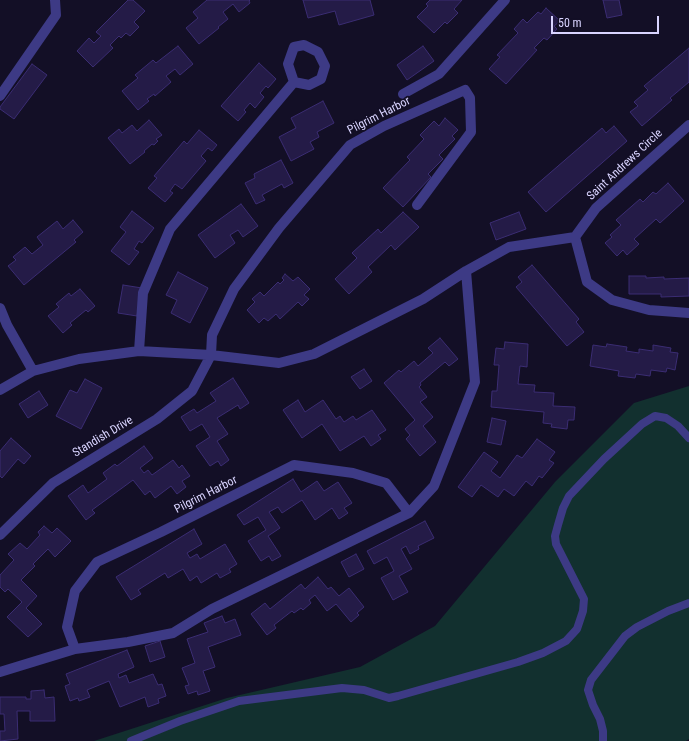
<!DOCTYPE html>
<html>
<head>
<meta charset="utf-8">
<style>
  body { margin:0 }
  #map { position:relative; width:689px; height:741px; overflow:hidden; background:#130f26; font-family:"Roboto Condensed",sans-serif }
  canvas { display:block }
  .scale { position:absolute; left:551px; top:16px; width:108px; height:18px; box-sizing:border-box; border:2px solid #d9d4ff; border-top:0; padding-left:5px; font-size:12px; line-height:14px; white-space:nowrap; color:#d9d4ff; -webkit-text-stroke:3px #130f26; paint-order:stroke }
</style>
</head>
<body>
<div id="map">
<canvas width="689" height="741"></canvas>
<div class="scale">50 m</div>
</div>
<script>
const ctx = document.querySelector('canvas').getContext('2d');
ctx.lineJoin = 'round';
function fillPath(path, color) {
  ctx.fillStyle = color;
  ctx.fill(path, 'evenodd');
}
function toPath(rows) {
  const path = new Path2D();
  for (const r of rows) {
    path.moveTo(r[0], r[1]);
    for (let i = 2; i < r.length; i += 2) path.lineTo(r[i], r[i + 1]);
  }
  return path;
}
function stroke(path, color, width, dash) {
  ctx.strokeStyle = color;
  ctx.lineWidth = width;
  ctx.lineCap = dash ? 'butt' : 'round';
  ctx.setLineDash(dash || []);
  ctx.stroke(path);
}
function drawText(font, color, halo, rows, align = 'center') {
  ctx.font = font + ' "Roboto Condensed",sans-serif';
  ctx.lineWidth = 3.5;
  ctx.setLineDash([]);
  ctx.textBaseline = 'middle';
  ctx.strokeStyle = halo;
  ctx.fillStyle = color;
  for (const [text, x, y, turn = 0] of rows) {
    ctx.save();
    ctx.translate(x, y);
    ctx.rotate((+turn || 0) * Math.PI / 180);
    ctx.textAlign = isNaN(turn) ? turn : align;
    if (halo) ctx.strokeText(text, 0, 0);
    ctx.fillText(text, 0, 0);
    ctx.restore();
  }
}
const green = toPath([
  [689,386,689,739,686,741,94,741,227,698,360,667,435,626,555,482,634,403]
]);
const building = toPath([
  [128,0,133,0,145,11,134,22,139,27,130,36,126,33,121,38,119,36,110,45,113,48,93,67,77,51,89,38,94,43,101,36,96,32,128,0],
  [207,0,250,0,249,1,250,3,239,12,233,4,223,12,228,19,218,27,219,28,199,44,186,28,198,18,193,12,207,0],
  [303,0,370,0,374,15,339,25,335,11,308,18,303,0],
  [430,0,462,0,454,9,458,13,447,24,445,22,434,33,417,17,428,6,426,4,430,0],
  [603,0,619,0,622,15,607,18,603,0],
  [546,8,560,21,554,26,557,29,547,40,544,38,534,48,537,50,506,84,489,69,500,57,497,55,518,33,514,29,523,19,527,23,538,12,541,14,546,8],
  [178,46,193,64,180,75,175,69,166,76,171,82,155,96,154,94,147,99,149,101,138,110,122,91,138,78,135,75,153,60,156,63,178,46],
  [423,46,434,61,407,80,397,65,423,46],
  [689,48,689,82,670,98,672,100,642,126,630,112,638,106,634,102,648,90,644,86,689,48],
  [259,63,276,79,268,88,266,86,260,93,264,97,255,108,250,103,244,110,246,112,238,121,221,106,259,63],
  [32,64,47,75,14,119,0,109,0,107,32,64],
  [323,101,334,123,317,132,319,137,310,142,314,149,291,161,279,137,296,128,291,118,323,101],
  [445,118,458,130,452,136,455,139,439,155,443,159,428,174,431,177,403,207,383,188,410,160,407,157,424,139,420,135,434,121,439,126,445,118],
  [149,120,162,135,156,139,158,141,154,145,152,144,144,151,145,152,130,164,108,138,119,129,122,133,132,125,137,131,149,120],
  [614,126,627,141,546,212,528,192,602,128,606,133,614,126],
  [199,130,217,145,212,151,208,148,201,156,206,161,182,189,175,184,170,191,173,193,165,202,148,188,157,178,154,176,184,141,187,144,199,130],
  [281,160,293,183,284,188,282,184,262,195,265,200,256,204,245,183,255,178,254,174,281,160],
  [668,183,684,201,660,223,656,219,634,239,639,244,627,255,623,250,617,256,605,243,612,237,610,235,621,225,616,220,640,199,643,202,653,192,656,194,668,183],
  [241,204,258,226,243,237,238,230,230,235,235,243,215,258,198,235,241,204],
  [132,211,154,228,142,243,139,241,134,249,139,252,129,265,111,251,126,232,120,227,132,211],
  [403,212,419,227,395,250,391,245,368,267,372,272,349,294,335,279,357,258,352,253,378,229,381,233,403,212],
  [519,212,526,229,496,240,490,223,519,212],
  [73,220,83,232,74,240,76,242,24,285,8,266,16,260,13,257,25,247,32,254,43,245,37,237,57,221,63,229,73,220],
  [532,265,579,319,576,322,584,332,567,346,516,287,522,282,518,277,532,265],
  [178,272,208,288,190,323,171,313,177,300,166,295,178,272],
  [285,274,293,281,298,277,310,289,304,295,309,299,302,306,298,302,280,319,276,314,268,321,264,318,259,323,247,310,255,302,252,299,260,292,264,296,278,282,280,284,284,280,282,278,285,274],
  [629,276,646,276,646,278,664,277,664,279,689,278,689,296,661,297,661,294,629,294,629,276],
  [123,285,142,288,137,316,118,313,123,285],
  [80,289,95,306,88,312,86,310,70,323,72,325,63,333,48,316,59,307,56,304,69,293,71,296,80,289],
  [440,338,458,359,449,366,445,362,420,383,421,385,419,387,427,397,420,402,433,417,423,426,436,442,420,456,406,439,410,435,405,429,415,420,384,383,399,370,401,372,414,361,418,366,433,353,428,348,440,338],
  [505,342,528,344,527,367,520,366,518,384,535,385,534,392,554,393,553,406,575,407,574,420,568,420,567,429,551,427,552,424,543,423,544,412,491,407,492,391,497,391,499,365,494,365,496,348,504,349,505,342],
  [607,344,627,347,626,351,639,353,639,349,653,351,653,345,671,348,670,352,678,353,675,370,667,368,666,372,651,370,650,376,636,374,635,378,618,376,619,371,590,366,593,345,606,347,607,344],
  [364,369,372,381,360,389,351,377,364,369],
  [233,378,249,403,240,409,238,405,217,418,228,434,217,441,229,460,221,466,218,461,210,466,196,446,210,437,202,424,190,431,181,417,194,409,197,413,216,401,210,393,233,378],
  [85,379,102,388,81,429,56,416,70,390,77,393,85,379],
  [39,391,48,405,28,418,19,404,39,391],
  [298,400,305,412,323,400,336,419,340,416,344,422,353,416,356,420,372,410,386,430,378,435,381,439,371,446,364,436,340,451,322,424,302,438,283,410,298,400],
  [492,418,506,421,501,445,487,442,492,418],
  [11,438,31,456,24,464,18,459,2,478,0,476,0,451,11,438],
  [537,439,555,452,549,460,554,463,542,478,539,476,532,486,526,481,514,496,504,489,498,497,481,485,472,497,458,487,484,452,498,462,491,471,500,478,517,455,522,458,537,439],
  [144,446,153,458,140,468,144,473,148,470,152,475,173,460,179,468,182,465,190,476,182,481,186,487,177,494,171,486,155,498,150,491,145,495,133,480,92,510,95,513,86,520,68,496,83,485,88,493,107,479,103,473,115,464,117,466,144,446],
  [293,479,301,492,317,481,324,491,338,482,352,503,344,508,348,513,339,519,332,508,315,520,302,500,282,513,278,507,269,512,280,528,268,536,281,556,272,561,269,556,261,561,248,541,266,530,258,517,244,525,237,515,293,479],
  [425,521,434,538,418,546,419,549,410,554,406,546,401,549,412,569,399,576,408,592,393,600,381,578,394,571,387,557,374,564,367,551,425,521],
  [44,526,52,533,57,528,71,541,55,557,48,549,33,564,35,566,21,580,37,596,26,608,42,624,28,637,7,617,22,602,8,589,5,592,0,587,0,575,14,560,8,554,20,543,27,549,40,535,38,532,44,526],
  [194,529,202,544,187,553,190,558,197,554,200,559,225,544,237,564,229,569,231,572,220,578,217,573,201,583,197,576,190,581,183,569,168,578,165,573,138,590,141,594,131,600,116,577,194,529],
  [356,554,364,569,349,577,341,562,356,554],
  [318,577,328,589,331,587,339,596,349,588,364,607,357,613,359,615,351,622,336,604,327,611,315,595,309,600,311,603,303,610,301,608,294,613,292,611,274,625,276,628,267,635,251,614,265,603,270,609,301,584,305,589,318,577],
  [222,616,225,623,235,619,241,635,208,647,215,667,203,671,210,691,198,695,197,691,188,694,185,686,189,685,182,668,195,663,187,639,208,632,204,623,222,616],
  [160,641,165,657,150,662,145,646,160,641],
  [127,650,134,667,118,674,119,678,126,675,129,683,153,674,158,685,162,684,166,696,158,699,159,703,148,707,145,697,120,707,109,681,87,690,90,697,79,701,78,698,70,701,65,686,70,684,66,674,127,650],
  [44,690,45,698,54,697,55,721,30,721,30,711,17,711,18,739,0,741,0,731,5,731,4,714,0,714,0,697,26,697,26,699,31,699,31,691,44,690]
]);
const lane = toPath([
  [131,741,180,721,239,701,342,688,364,690,389,698,398,696,518,662,543,653,566,641,577,629,583,611,584,599,556,544,555,536,558,525,563,508,569,496,604,459,642,424,655,416,666,418,678,426,689,438],
  [603,741,603,731,600,719,593,705,588,690,591,680,625,636,637,627,668,611,689,603]
]);
const street = toPath([
  [403,94,439,74,505,0],
  [0,96,56,15,55,0],
  [689,125,596,208,575,237,587,282,612,300,649,310,689,313],
  [0,308,7,325,33,371],
  [139,351,143,293,170,229,294,82,288,64,294,47,304,45,318,52,325,66,321,79,309,85,294,82],
  [0,390,33,371,79,359,139,351,211,355,279,363,314,354,423,299,466,271],
  [0,535,53,483,157,419,192,391,211,355,212,335,234,289,279,228,350,145,384,126,465,90,470,98,471,132,417,205],
  [75,649,67,627,75,591,97,562,161,532,294,465,353,473,386,483,409,513],
  [0,672,75,649,128,642,173,633,212,609,409,513,434,486,475,382,466,271,509,247,575,237]
]);
const streetNames = [
  ["Pilgrim Harbor",379,116,-27],
  ["Saint Andrews Circle",625,165,-43],
  ["Standish Drive",103,437,-31],
  ["Pilgrim Harbor",206,495,-27]
];
fillPath(green, '#12302f');
fillPath(building, '#241b47');
stroke(building, '#3b2d73', 1);
stroke(lane, '#3d3a85', 8);
stroke(street, '#3d3a85', 10);
drawText('12px', '#d9d4ff', '#130f26', streetNames);
</script>
</body>
</html>
